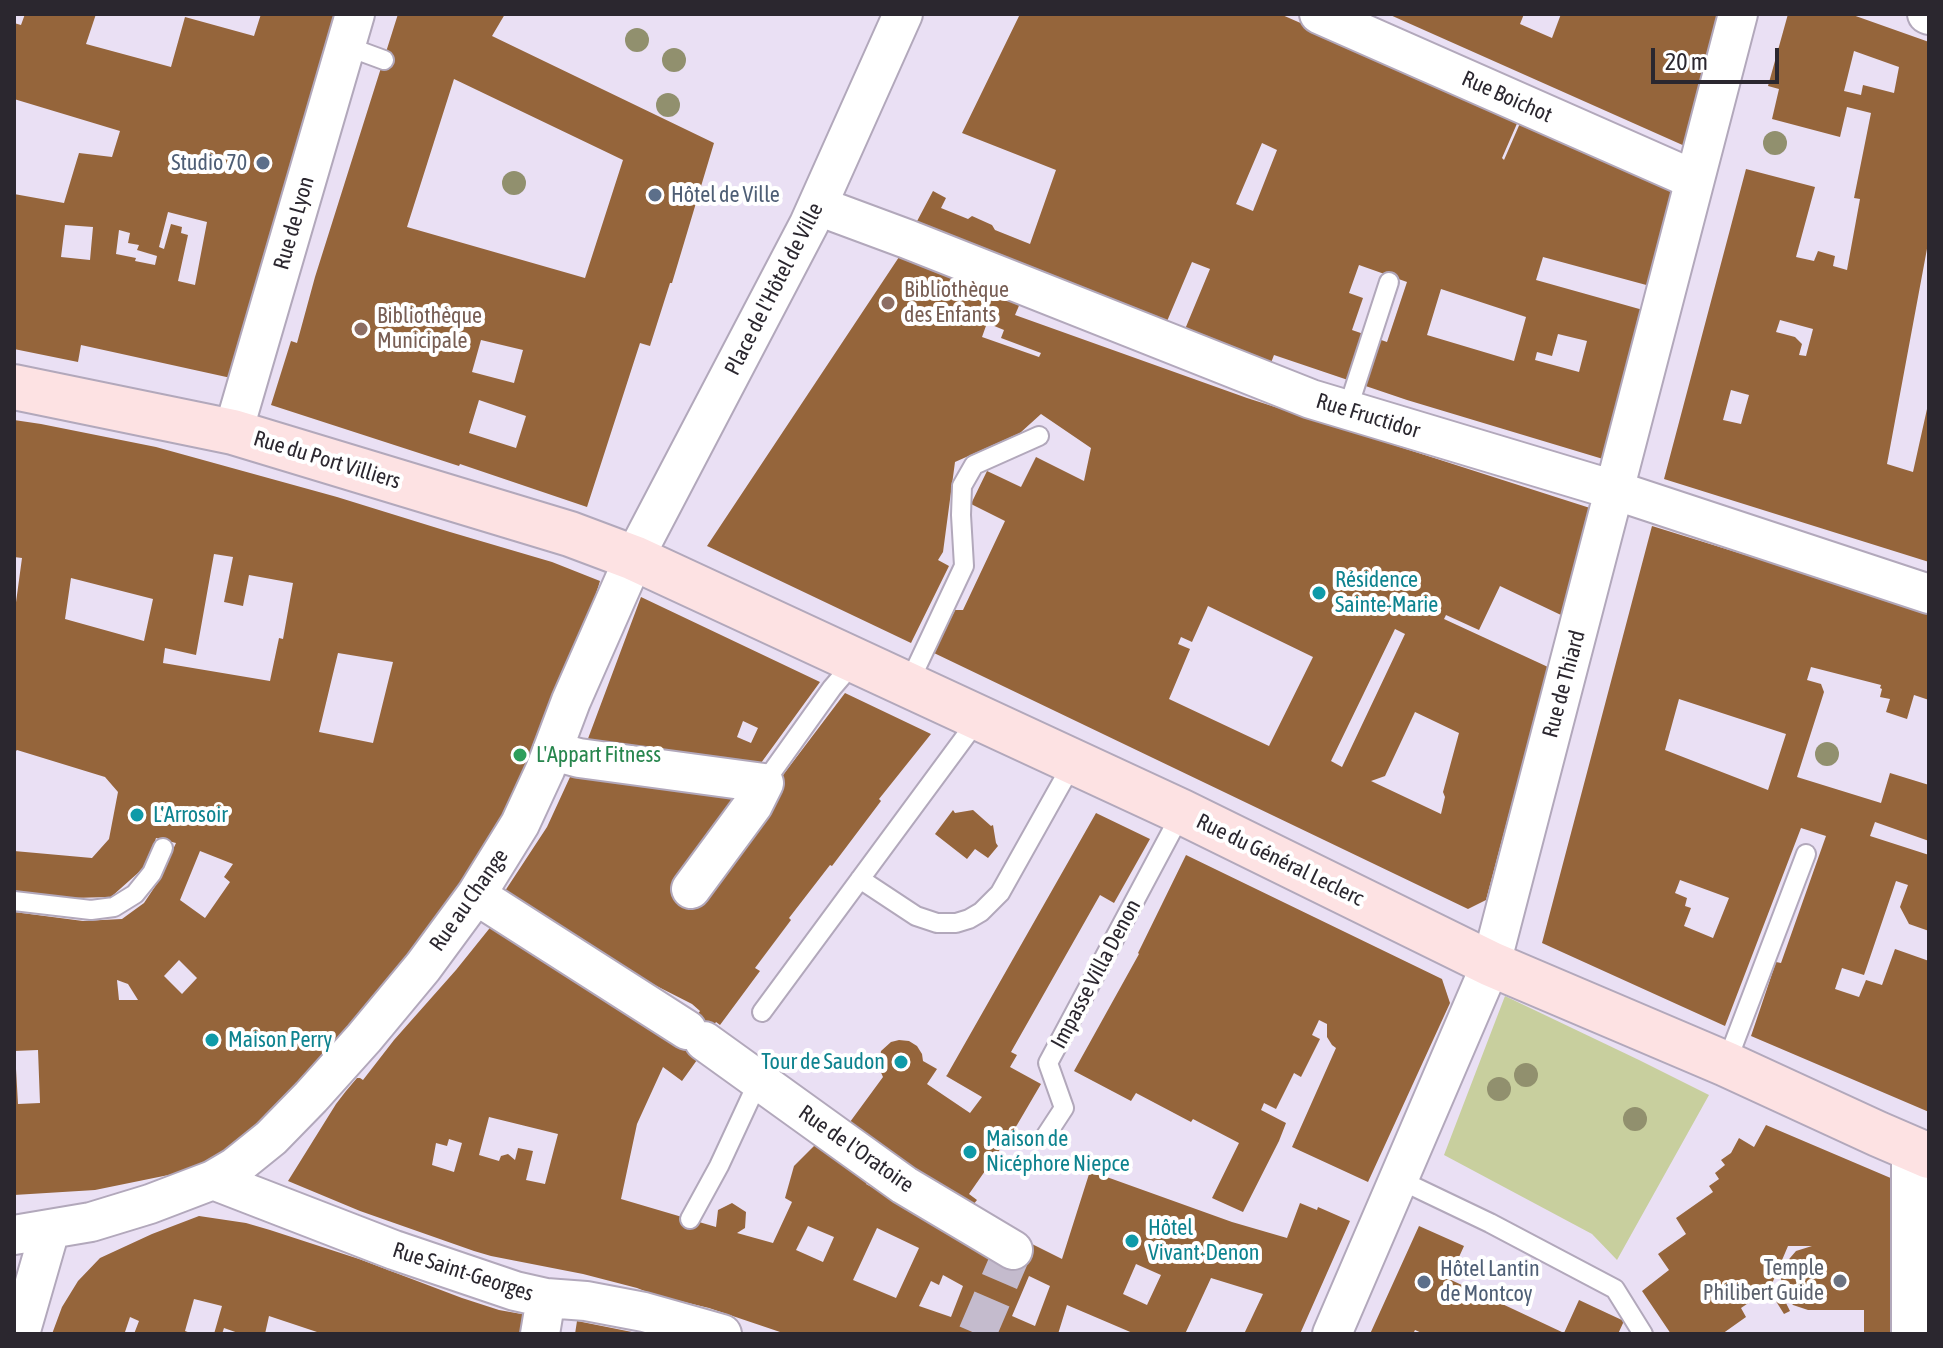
<!DOCTYPE html>
<html>
<head>
<meta charset="utf-8">
<style>
  body { margin:0 }
  #map { position:relative; width:1943px; height:1348px; overflow:hidden; background:#eae0f4; font-family:"Asap Condensed",sans-serif }
  canvas { display:block }
  .frame { position:absolute; inset:0; border:16px solid #2b272f; pointer-events:none }
  .scale { position:absolute; left:1651px; top:48px; width:128px; height:36px; box-sizing:border-box; border:4px solid #2b272f; border-top:0; padding-left:10px; font-size:24px; line-height:28px; white-space:nowrap; color:#2b272f; -webkit-text-stroke:6px #fff; paint-order:stroke }
</style>
</head>
<body>
<div id="map">
<canvas width="1943" height="1348"></canvas>
<div class="frame"></div>
<div class="scale">20 m</div>
</div>
<script>
const ctx = document.querySelector('canvas').getContext('2d');
ctx.lineJoin = 'round';
function fillPath(path, color) {
  ctx.fillStyle = color;
  ctx.fill(path, 'evenodd');
}
function toPath(rows) {
  const path = new Path2D();
  for (const r of rows) {
    path.moveTo(r[0], r[1]);
    for (let i = 2; i < r.length; i += 2) path.lineTo(r[i], r[i + 1]);
  }
  return path;
}
function stroke(path, color, width, dash) {
  ctx.strokeStyle = color;
  ctx.lineWidth = width;
  ctx.lineCap = dash ? 'butt' : 'round';
  ctx.setLineDash(dash || []);
  ctx.stroke(path);
}
function drawText(font, color, halo, rows, align = 'center') {
  ctx.font = font + ' "Asap Condensed",sans-serif';
  ctx.lineWidth = 8;
  ctx.setLineDash([]);
  ctx.textBaseline = 'middle';
  ctx.strokeStyle = halo;
  ctx.fillStyle = color;
  for (const [text, x, y, turn = 0] of rows) {
    ctx.save();
    ctx.translate(x, y);
    ctx.rotate((+turn || 0) * Math.PI / 180);
    ctx.textAlign = isNaN(turn) ? turn : align;
    if (halo) ctx.strokeText(text, 0, 0);
    ctx.fillText(text, 0, 0);
    ctx.restore();
  }
}
const green = toPath([
  [1505,996,1639,1060,1709,1095,1617,1260,1592,1234,1444,1155]
]);
const building = toPath([
  [25,14,96,14,86,44,171,67,185,17,254,36,261,14,334,14,231,378,81,345,78,362,14,349,14,194,64,203,79,153,112,157,120,131,14,99,14,23,21,25],
  [168,212,207,222,195,285,178,281,188,235,181,233,182,227,171,224,164,249,159,247],
  [65,225,93,227,90,260,61,257],
  [119,230,130,233,128,243,139,245,137,250,157,256,155,265,135,261,136,258,116,254],
  [398,14,505,14,492,36,714,143,672,283,670,283,650,346,640,343,587,507,460,464,459,466,271,405,291,341,297,343,315,277],
  [454,79,623,160,585,278,407,227],
  [481,340,523,350,514,383,472,372],
  [479,400,526,416,516,448,469,433],
  [1020,14,1280,14,1519,119,1502,158,1504,160,1521,121,1676,189,1650,286,1543,257,1536,280,1643,310,1603,459,1407,400,1274,355,1269,368,1183,334,1210,269,1192,262,1165,326,915,225,933,191,946,198,941,208,968,219,972,216,992,225,995,230,1030,244,1056,170,962,133],
  [1262,143,1277,150,1253,211,1236,204],
  [1359,265,1407,282,1387,342,1352,330,1363,298,1349,293],
  [1441,289,1526,317,1514,361,1427,335],
  [1558,334,1587,341,1579,372,1535,360,1537,352,1552,356],
  [1388,14,1524,14,1520,24,1552,38,1561,14,1722,14,1687,147],
  [1788,14,1850,14,1929,42,1929,238,1887,464,1913,472,1929,400,1929,562,1664,479,1746,169,1815,187,1796,257,1814,261,1818,251,1835,256,1833,266,1847,270,1860,199,1854,198,1871,113,1847,107,1840,137,1772,119,1779,89,1768,86],
  [1854,51,1899,67,1894,93,1863,85,1861,95,1844,91],
  [1780,320,1813,329,1806,356,1799,355,1802,344,1795,337,1776,332],
  [1731,390,1749,395,1741,424,1723,420],
  [901,254,1021,301,1015,315,1247,398,1590,508,1561,615,1500,586,1479,630,1446,615,1444,619,1548,667,1486,900,1468,909,934,653,955,610,963,610,1005,521,971,504,987,471,1021,487,1036,457,1084,481,1091,448,1041,414,1020,433,955,462,943,552,938,560,949,566,911,643,707,546],
  [987,323,1004,330,1001,338,1041,353,1039,357,982,337],
  [1208,606,1313,657,1269,746,1169,699,1190,649,1178,644,1181,637,1192,642],
  [1395,629,1405,634,1342,767,1331,761],
  [1415,712,1459,733,1443,792,1445,797,1441,814,1371,781,1385,776],
  [14,420,41,424,156,447,337,497,450,532,552,562,600,581,588,619,508,818,453,898,347,1037,242,1142,188,1171,95,1190,14,1195,14,1069,16,1069,18,1104,40,1103,38,1050,14,1051,14,912,83,921,122,919,144,903,158,882,176,843,156,838,148,864,111,897,70,898,14,893,14,851,92,858,109,839,118,792,105,777,17,750,14,753,14,617,22,558,14,557],
  [214,554,233,557,224,602,243,606,249,575,293,583,283,639,279,638,270,681,163,663,165,648,196,655],
  [71,578,153,599,144,641,65,619],
  [338,653,393,662,373,743,319,732],
  [200,851,233,864,224,877,230,882,205,918,180,900],
  [179,960,197,978,182,994,164,976],
  [117,980,128,984,138,1000,119,1000],
  [1652,526,1929,612,1929,700,1914,695,1907,719,1886,712,1890,699,1880,697,1882,689,1880,688,1881,685,1811,667,1807,680,1821,684,1824,692,1797,777,1881,803,1890,773,1929,785,1929,841,1875,822,1870,836,1929,855,1929,931,1909,924,1900,907,1908,885,1896,881,1864,975,1842,968,1835,989,1859,997,1866,980,1882,985,1895,949,1929,961,1929,1112,1751,1036,1774,968,1776,962,1781,963,1826,836,1801,828,1725,1026,1542,943],
  [1679,699,1786,734,1768,790,1665,750],
  [1680,880,1729,898,1713,938,1684,926,1691,908,1685,906,1687,898,1675,893],
  [641,597,820,682,753,774,583,752],
  [743,721,758,728,751,743,737,737],
  [845,693,931,734,879,799,881,801,832,866,830,865,789,918,791,920,755,968,760,971,720,1025,716,1022,693,1057,697,1060,682,1081,663,1067,637,1124,621,1199,716,1227,718,1210,732,1203,746,1212,745,1228,737,1233,773,1243,792,1202,785,1198,794,1166,817,1143,867,1177,866,1184,953,1232,1026,1241,1062,1259,1090,1171,1232,1222,1287,1238,1300,1203,1317,1210,1318,1207,1350,1221,1300,1334,1244,1334,1263,1294,1211,1278,1185,1334,1135,1334,1067,1305,1058,1334,786,1334,709,1308,655,1295,637,1288,583,1274,491,1256,474,1251,360,1211,288,1181,336,1104,346,1091,357,1078,360,1078,363,1080,394,1040,456,970,493,924,677,1046,700,1011,692,1004,633,974,503,894,547,827,576,764,751,796,687,902],
  [489,1117,558,1134,545,1184,526,1180,533,1151,518,1148,515,1160,508,1154,501,1156,499,1161,479,1155],
  [449,1139,462,1143,454,1172,432,1165,436,1143,447,1146],
  [808,1226,834,1237,823,1262,796,1250],
  [877,1228,919,1248,896,1298,853,1280],
  [1136,1264,1161,1275,1147,1305,1123,1294],
  [943,1275,963,1286,951,1317,919,1306,931,1281,939,1285],
  [1029,1276,1050,1286,1035,1326,1012,1316],
  [953,810,955,813,973,810,991,826,993,825,996,843,998,846,988,858,975,849,967,859,935,834],
  [1096,813,1150,839,1114,903,1100,895,1011,1052,1017,1055,1010,1067,1041,1084,1017,1125,969,1194,977,1200,969,1210,850,1122,883,1077,879,1068,881,1051,891,1042,899,1040,909,1041,917,1046,922,1054,923,1061,937,1069,927,1084,970,1113,982,1097,946,1076,947,1075],
  [1186,855,1442,979,1450,1003,1368,1182,1292,1147,1336,1048,1332,1045,1327,1037,1327,1024,1319,1020,1312,1035,1320,1039,1301,1077,1294,1073,1276,1109,1264,1103,1261,1110,1286,1123,1279,1141,1243,1212,1212,1198,1239,1143,1193,1119,1191,1122,1136,1093,1131,1101,1074,1071,1139,954,1138,953],
  [1766,1125,1900,1182,1900,1334,1864,1334,1864,1310,1808,1310,1793,1305,1788,1299,1785,1301,1790,1311,1784,1314,1774,1298,1783,1292,1781,1279,1784,1265,1796,1251,1812,1246,1788,1246,1768,1293,1766,1291,1741,1308,1746,1317,1722,1334,1671,1334,1642,1291,1669,1270,1658,1254,1686,1234,1676,1218,1713,1192,1709,1186,1719,1179,1715,1173,1725,1165,1721,1160,1731,1153,1739,1138,1754,1147],
  [199,1216,246,1223,270,1230,359,1259,462,1298,499,1310,527,1315,524,1334,318,1334,320,1333,269,1316,265,1334,241,1334,224,1328,222,1334,214,1334,222,1306,194,1299,185,1331,193,1334,134,1334,139,1321,130,1317,125,1332,131,1334,52,1334,62,1307,78,1281,100,1258,152,1234],
  [1419,1226,1464,1246,1449,1279,1564,1333,1579,1300,1624,1321,1618,1334,1424,1334,1415,1330,1413,1334,1370,1334],
  [577,1321,637,1333,637,1334,575,1334]
]);
const streetTunnel = toPath([
  [977,1334,1013,1250]
]);
const lane = toPath([
  [346,46,384,60],
  [1347,411,1389,282],
  [908,685,964,566,961,515,962,486,974,465,1039,436],
  [764,783,832,688,856,660],
  [860,879,916,916,937,923,956,923,969,919,981,912,1000,893,1074,761],
  [14,901,91,910,114,907,135,894,152,873,163,848],
  [762,1012,979,718],
  [1726,1064,1806,854],
  [1045,1137,1064,1108,1048,1063,1182,812],
  [1398,1179,1490,1223,1615,1289,1643,1334],
  [690,1219,719,1166,751,1097,763,1082]
]);
const street = toPath([
  [1319,14,1679,173,1694,182],
  [1927,14,1929,15],
  [818,206,907,239,1311,399,1614,490,1929,594],
  [233,432,355,14],
  [553,751,579,758,764,783,753,805,691,889],
  [476,895,687,1030],
  [704,1041,904,1185,1013,1250],
  [213,1180,394,1250,515,1291,546,1298,586,1301,644,1312,722,1334],
  [14,1235,91,1222,150,1204,213,1180,235,1167,271,1138,311,1097,364,1038,423,967,476,895,520,824,545,770,571,701,634,558,809,224,903,14],
  [20,1334,50,1230],
  [540,1334,546,1298],
  [1332,1334,1491,964,1738,14],
  [1911,1334,1911,1148]
]);
const secondary = toPath([
  [14,387,233,432,570,534,634,558,1182,812,1491,964,1726,1064,1878,1134,1929,1156]
]);
const trees = [
  [637,40],
  [674,60],
  [668,105],
  [1775,143],
  [514,183],
  [1827,754],
  [1526,1075],
  [1499,1089],
  [1635,1119]
];
const markers = [
  [263,163,8,"#5c6f8a"],
  [655,195,8,"#5c6f8a"],
  [888,303,8,"#8d6e63"],
  [361,329,8,"#8d6e63"],
  [1319,593,8,"#0f9aa8"],
  [520,755,8,"#2e9e5b"],
  [137,815,8,"#0f9aa8"],
  [212,1040,8,"#0f9aa8"],
  [901,1062,8,"#0f9aa8"],
  [970,1152,8,"#0f9aa8"],
  [1132,1241,8,"#0f9aa8"],
  [1840,1281,8,"#6b7280"],
  [1424,1282,8,"#5c6f8a"]
];
const streetNames = [
  ["Rue Boichot",1507,97,24],
  ["Rue de Lyon",294,223,-74],
  ["Place de l'Hôtel de Ville",774,289,-63],
  ["Rue Fructidor",1368,416,17],
  ["Rue du Port Villiers",327,460,17],
  ["Rue de Thiard",1564,684,-75],
  ["Rue du Général Leclerc",1280,860,26],
  ["Rue au Change",469,900,-55],
  ["Impasse Villa Denon",1096,974,-62],
  ["Rue de l'Oratoire",856,1149,35],
  ["Rue Saint-Georges",463,1272,18]
];
const serviceNames = [
  ["Studio 70",247,163,"right"],
  ["Hôtel de Ville",671,195],
  ["Hôtel Lantin",1440,1269],
  ["de Montcoy",1440,1294]
];
const educationNames = [
  ["Bibliothèque",904,290],
  ["des Enfants",904,315],
  ["Bibliothèque",377,316],
  ["Municipale",377,341]
];
const cultureNames = [
  ["Résidence",1335,580],
  ["Sainte-Marie",1335,605],
  ["L'Arrosoir",153,815],
  ["Maison Perry",228,1040],
  ["Tour de Saudon",885,1062,"right"],
  ["Maison de",986,1139],
  ["Nicéphore Niepce",986,1164],
  ["Hôtel",1148,1228],
  ["Vivant-Denon",1148,1253]
];
const leisureNames = [
  ["L'Appart Fitness",536,755]
];
const worshipNames = [
  ["Temple",1824,1268],
  ["Philibert Guide",1824,1293]
];
fillPath(green, '#c8cf9e');
fillPath(building, '#95653b');
stroke(streetTunnel, '#c4bbcd', 38, [38, 19]);
stroke(lane, '#b2a8bb', 22);
stroke(street, '#b2a8bb', 42);
stroke(secondary, '#b2a8bb', 48);
stroke(lane, '#fff', 18);
stroke(street, '#fff', 38);
stroke(secondary, '#fde2e3', 44);
ctx.fillStyle = '#91906e';
for (const [x, y] of trees) {
  ctx.beginPath();
  ctx.arc(x, y, 12, 0, 2 * Math.PI);
  ctx.fill();
}
for (const [x, y, r, color] of markers) {
  const dot = new Path2D();
  dot.arc(x, y, r, 0, 2 * Math.PI);
  ctx.fillStyle = color;
  ctx.fill(dot);
  stroke(dot, '#fff', 3);
}
drawText('22px', '#2b272f', '#fff', streetNames);
drawText('22px', '#4e5e75', '#fff', serviceNames, 'left');
drawText('22px', '#785e54', '#fff', educationNames, 'left');
drawText('22px', '#0d838f', '#fff', cultureNames, 'left');
drawText('22px', '#27864d', '#fff', leisureNames, 'left');
drawText('22px', '#5b616d', '#fff', worshipNames, 'right');
</script>
</body>
</html>
